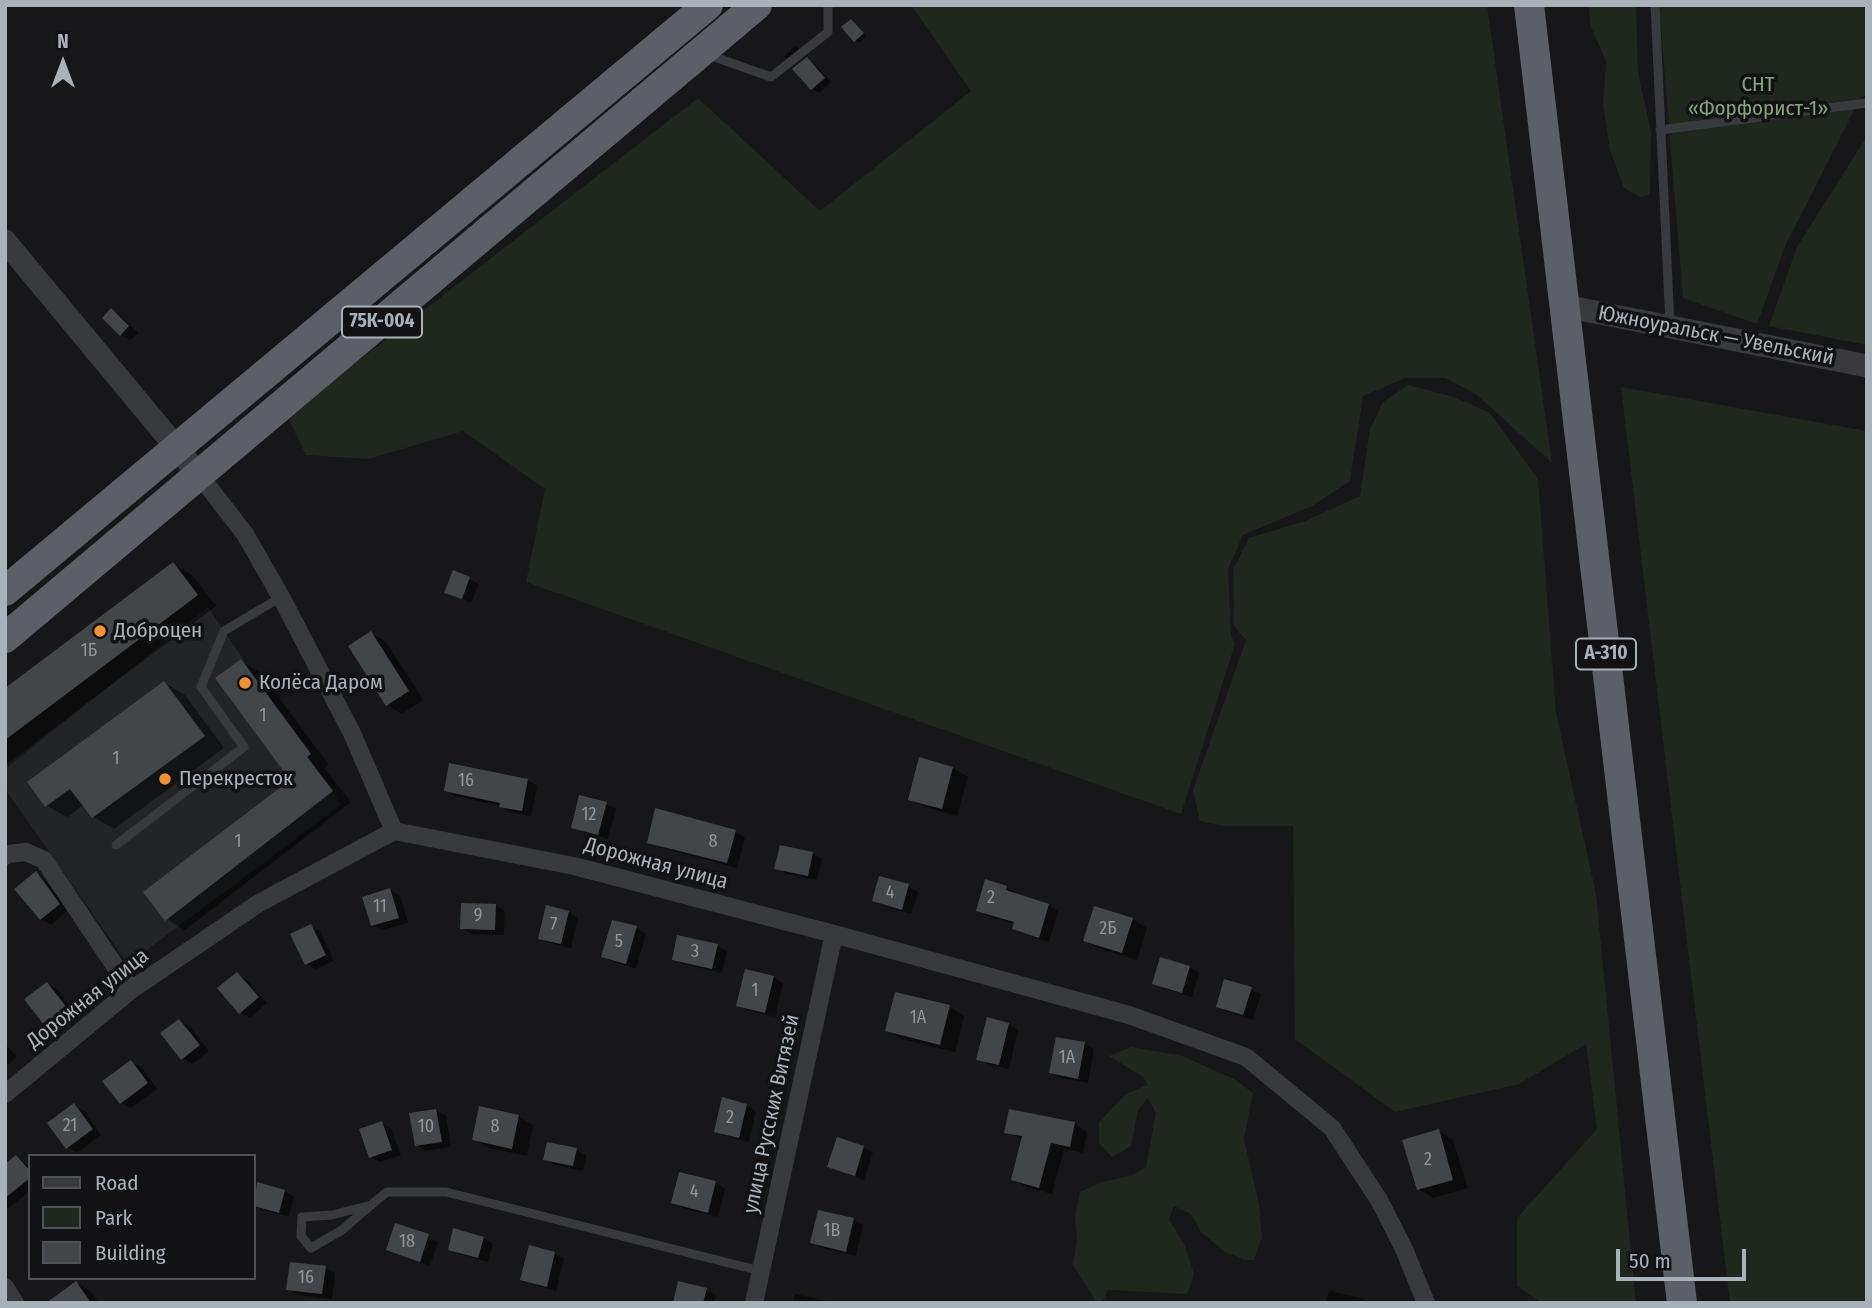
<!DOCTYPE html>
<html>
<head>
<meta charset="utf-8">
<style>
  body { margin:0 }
  #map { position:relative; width:1872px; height:1308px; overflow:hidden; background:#171719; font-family:"Fira Sans Condensed",sans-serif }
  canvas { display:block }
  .frame { position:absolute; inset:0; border:7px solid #a9b1b9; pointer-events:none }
  .legend { position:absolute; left:28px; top:1154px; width:228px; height:126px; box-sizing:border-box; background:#121214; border:2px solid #4e5256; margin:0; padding:9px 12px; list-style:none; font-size:21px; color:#a9b1b9 }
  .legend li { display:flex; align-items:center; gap:14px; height:35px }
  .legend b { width:35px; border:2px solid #4e5256 }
  .north { position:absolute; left:28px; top:28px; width:70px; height:70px; -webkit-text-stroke:5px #121214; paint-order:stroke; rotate:0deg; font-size:19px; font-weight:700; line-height:28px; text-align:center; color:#a9b1b9 }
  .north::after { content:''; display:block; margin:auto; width:24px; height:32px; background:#a9b1b9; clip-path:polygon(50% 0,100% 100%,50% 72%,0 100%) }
  .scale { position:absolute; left:1616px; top:1249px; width:130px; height:32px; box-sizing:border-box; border:4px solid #a9b1b9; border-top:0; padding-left:9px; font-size:21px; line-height:24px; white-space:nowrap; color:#a9b1b9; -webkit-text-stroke:5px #121214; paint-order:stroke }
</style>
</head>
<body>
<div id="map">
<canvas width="1872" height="1308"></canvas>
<div class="frame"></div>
<ul class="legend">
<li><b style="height:9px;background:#383a3e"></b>Road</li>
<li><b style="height:19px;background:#1f271f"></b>Park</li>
<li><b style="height:19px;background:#434649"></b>Building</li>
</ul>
<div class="north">N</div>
<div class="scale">50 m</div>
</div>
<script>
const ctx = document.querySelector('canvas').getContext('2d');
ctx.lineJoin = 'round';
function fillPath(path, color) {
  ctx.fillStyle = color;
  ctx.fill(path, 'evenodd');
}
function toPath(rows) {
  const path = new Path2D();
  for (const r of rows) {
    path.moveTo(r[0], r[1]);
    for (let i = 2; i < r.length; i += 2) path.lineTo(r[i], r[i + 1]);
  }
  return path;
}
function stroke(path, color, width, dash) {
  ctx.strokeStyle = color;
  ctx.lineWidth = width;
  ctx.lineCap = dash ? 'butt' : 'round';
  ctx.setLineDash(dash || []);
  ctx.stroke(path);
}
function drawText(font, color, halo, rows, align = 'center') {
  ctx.font = font + ' "Fira Sans Condensed",sans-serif';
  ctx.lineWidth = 7;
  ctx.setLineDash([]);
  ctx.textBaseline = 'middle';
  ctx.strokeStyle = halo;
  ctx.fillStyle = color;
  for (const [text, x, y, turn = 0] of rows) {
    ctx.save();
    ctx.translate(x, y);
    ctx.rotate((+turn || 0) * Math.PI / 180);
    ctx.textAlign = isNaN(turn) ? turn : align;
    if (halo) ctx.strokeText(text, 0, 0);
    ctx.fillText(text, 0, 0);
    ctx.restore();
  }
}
const built = toPath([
  [208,607,341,805,128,964,5,789,5,769]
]);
const green = toPath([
  [911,5,1487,5,1552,463,1476,394,1445,378,1405,378,1363,396,1350,481,1312,506,1243,535,1228,569,1231,635,1235,644,1181,814,526,582,545,489,463,431,368,459,306,455,287,416,698,98,820,211,971,91],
  [1589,5,1636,5,1638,73,1651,132,1650,195,1640,197,1624,188,1610,150,1603,105,1606,61,1590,25],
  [1659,5,1867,5,1867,96,1861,97,1786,244,1757,324,1683,298],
  [1867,136,1867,345,1769,326,1797,247],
  [1408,385,1454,397,1490,413,1538,479,1556,713,1596,894,1636,1303,1542,1303,1517,1286,1517,1218,1597,1129,1586,1044,1519,1084,1395,1112,1295,1039,1293,826,1224,826,1200,821,1193,790,1246,640,1234,626,1233,569,1249,538,1305,521,1360,496,1370,429,1383,402],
  [1621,387,1867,431,1867,1303,1730,1303],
  [1131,1047,1182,1056,1234,1079,1253,1093,1244,1139,1259,1204,1262,1237,1254,1260,1244,1260,1224,1251,1201,1232,1191,1214,1174,1206,1169,1219,1185,1246,1194,1274,1187,1294,1108,1290,1102,1303,1097,1303,1073,1265,1077,1240,1075,1216,1080,1192,1102,1182,1133,1175,1146,1167,1156,1113,1148,1098,1138,1110,1131,1146,1112,1157,1099,1143,1099,1122,1126,1094,1148,1085,1143,1077,1109,1056]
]);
const shadow = toPath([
  [851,21,867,36,859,43,855,40],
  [795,46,801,50,789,60,784,57],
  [807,59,814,63,831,82,819,93,812,89,795,69],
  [112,310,121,316,138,333,130,340,121,335],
  [173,564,192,575,216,606,5,765,5,690],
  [454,572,479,584,471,603,446,592],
  [371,633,386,642,423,700,402,714,387,705],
  [241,661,260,672,329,765,324,768,351,802,185,930,166,919,292,780],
  [164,683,185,695,224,748,114,829,94,817,84,805,67,817,47,806],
  [920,759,953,768,968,777,957,816,925,807,910,799],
  [451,765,528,780,537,786,531,816,510,812,500,806,455,796,446,790],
  [606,804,616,809,608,839,582,832,573,827],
  [735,832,745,837,737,868,659,847,649,842],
  [812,853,822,859,817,880,786,874,776,868],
  [36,873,45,879,68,910,51,925,41,919],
  [908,886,918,892,911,914,884,906,874,901],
  [1006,887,1016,893,1016,895,1049,906,1058,911,1049,942,1024,934,1014,929,1016,924,987,916,978,910],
  [390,890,400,896,408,923,382,930,372,925],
  [495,905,505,911,504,935,472,934,462,928],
  [568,912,578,918,571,948,550,943,540,938],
  [1132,919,1147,928,1137,960,1100,949,1085,940],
  [311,926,320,931,334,961,316,969,306,964],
  [636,928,646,934,636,969,613,962,603,956],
  [717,946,727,951,722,973,683,964,673,959],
  [1190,967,1199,973,1192,997,1164,988,1154,983],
  [747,971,774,977,783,983,775,1017,748,1010,738,1005],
  [237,974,246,979,267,1003,250,1018,240,1012],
  [47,984,57,989,75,1014,55,1029,45,1023],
  [1251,989,1261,994,1253,1020,1227,1012,1218,1006],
  [949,1007,964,1016,955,1052,902,1039,887,1030],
  [988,1019,1009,1025,1018,1030,1009,1069,988,1064,978,1059],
  [179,1021,189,1026,209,1051,192,1064,183,1059,163,1034],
  [5,1044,17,1057,5,1067],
  [1085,1044,1094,1049,1088,1083,1061,1078,1051,1073],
  [131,1062,141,1067,157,1089,131,1108,121,1102],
  [74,1105,84,1111,101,1135,77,1153,67,1147],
  [746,1105,756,1111,749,1142,725,1136,716,1131],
  [436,1110,446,1116,451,1147,426,1151,417,1145],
  [518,1116,533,1125,527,1156,489,1148,474,1139],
  [382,1123,391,1129,401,1155,380,1162,371,1157],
  [1075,1124,1087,1132,1083,1153,1064,1149,1052,1194,1026,1187,1013,1179,1023,1140,1006,1132],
  [1438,1131,1453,1140,1468,1188,1433,1198,1418,1189],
  [549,1144,577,1150,586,1155,583,1171,555,1165,545,1159],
  [863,1147,873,1153,864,1180,829,1166],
  [17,1157,30,1167,30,1191,5,1211,5,1166],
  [681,1174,716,1183,725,1189,718,1217,683,1208,673,1202],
  [259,1184,285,1191,294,1197,289,1217,263,1210,254,1205],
  [853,1220,863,1225,856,1256,822,1248,812,1243],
  [396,1225,438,1242,430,1266,388,1249],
  [484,1238,493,1244,488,1262,460,1254,450,1249],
  [555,1254,564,1259,556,1291,532,1284,522,1279],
  [325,1268,335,1273,332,1299,298,1295,288,1289],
  [76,1283,91,1292,99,1303,50,1303],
  [706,1290,716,1295,714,1303,675,1303],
  [1329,1291,1361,1298,1369,1303,1326,1303],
  [795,1294,832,1302,833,1303,793,1303]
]);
const building = toPath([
  [851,19,864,33,854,42,841,27],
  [807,57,825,78,811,90,792,69],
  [111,308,129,326,120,336,102,318],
  [173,562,198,595,5,740,5,688],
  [453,570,470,577,462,599,444,593],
  [371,631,409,691,386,706,348,646],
  [241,659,311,754,307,757,333,791,165,921,143,892,290,780,215,678],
  [164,681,205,736,92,818,70,789,45,807,27,782],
  [919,757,953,767,942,809,908,800],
  [449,763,528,779,522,811,499,807,500,803,444,791],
  [579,795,607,802,598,835,571,828],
  [655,808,736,830,727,863,647,843],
  [780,845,813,852,808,876,774,869],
  [36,871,60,904,40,920,14,889],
  [879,876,909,884,902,910,872,901],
  [985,879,1007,886,1006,890,1049,904,1039,938,1012,929,1014,922,976,911],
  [390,888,399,918,371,926,362,897],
  [461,903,496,904,495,930,460,929],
  [546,905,569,911,561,944,538,939],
  [1094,906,1133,918,1122,953,1083,941],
  [612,920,637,926,626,964,601,957],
  [311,924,326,955,305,965,290,934],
  [677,935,718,944,712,969,672,960],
  [1160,957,1190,966,1182,993,1152,984],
  [745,969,774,976,765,1013,736,1006],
  [237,972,259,997,239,1014,217,988],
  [1224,979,1252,987,1243,1015,1216,1007],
  [47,982,67,1008,44,1025,24,999],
  [895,992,950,1005,940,1045,885,1031],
  [987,1017,1009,1023,999,1065,976,1060],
  [179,1019,200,1045,181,1060,160,1033],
  [1056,1037,1085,1042,1078,1079,1049,1073],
  [131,1060,148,1083,120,1104,102,1081],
  [722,1097,747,1104,739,1138,714,1132],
  [74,1103,93,1129,66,1149,47,1123],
  [479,1106,519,1115,512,1149,472,1140],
  [436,1109,442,1142,415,1146,409,1113],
  [1009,1109,1075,1122,1070,1147,1051,1143,1039,1188,1011,1180,1022,1136,1004,1133],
  [382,1121,392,1150,369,1158,359,1129],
  [1439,1129,1453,1180,1417,1190,1402,1140],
  [837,1137,864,1146,855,1176,827,1167],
  [547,1142,577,1148,573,1166,543,1160],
  [16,1155,30,1171,30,1178,5,1198,5,1164],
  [679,1172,716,1181,708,1213,671,1203],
  [257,1182,285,1190,279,1213,254,1206],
  [818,1210,854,1218,846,1252,810,1243],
  [395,1223,429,1234,420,1262,386,1250],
  [453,1228,484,1237,478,1258,448,1250],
  [529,1245,555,1252,547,1287,520,1280],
  [290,1262,326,1266,322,1294,286,1290],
  [76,1281,91,1303,46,1303],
  [678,1281,707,1288,703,1303,673,1303]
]);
const service = toPath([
  [1655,5,1670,325],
  [706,54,771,77,828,32,828,5],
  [1660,130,1867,103],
  [116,845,244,747,201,687,224,631,281,597],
  [371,1205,332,1215,302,1217,301,1236,311,1248,342,1230,371,1205,387,1192,446,1192,761,1271]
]);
const minor = toPath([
  [200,476,245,534,281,597,352,733,394,831],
  [5,856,8,854,26,852,44,860,131,990],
  [5,1094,131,990,259,903,394,831,574,866,834,934,1129,1015,1246,1057,1332,1128,1379,1200,1404,1249,1426,1303],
  [5,1287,15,1303],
  [754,1303,834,934]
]);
const tertiary = toPath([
  [5,241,200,476],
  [1565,306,1867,366]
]);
const trunk = toPath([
  [1529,5,1682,1303],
  [5,591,708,5],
  [5,638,757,5]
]);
const markers = [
  [100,631,7,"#f29236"],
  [245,683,7,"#f29236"],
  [165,779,7,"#f29236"]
];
const numberNames = [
  ["1Б",89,651],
  ["1",263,716],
  ["1",116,759],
  ["16",466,781],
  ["12",589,815],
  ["1",238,842],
  ["8",713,842],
  ["4",890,893],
  ["2",991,898],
  ["11",380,907],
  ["9",478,916],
  ["7",554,925],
  ["2Б",1108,929],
  ["5",619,942],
  ["3",695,952],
  ["1",755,991],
  ["1А",918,1018],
  ["1А",1067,1058],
  ["2",730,1118],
  ["21",70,1126],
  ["10",426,1127],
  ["8",495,1127],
  ["2",1428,1160],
  ["4",694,1192],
  ["1В",832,1231],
  ["18",407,1242],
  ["16",306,1278]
];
const shields = [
  [382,322,80],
  [1606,654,60]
];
const shieldNames = [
  ["75К-004",382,322],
  ["А-310",1606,654]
];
const parkNames = [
  ["СНТ",1758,85],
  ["«Форфорист-1»",1758,109]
];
const streetNames = [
  ["Южноуральск — Увельский",1716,336,11],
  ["Дорожная улица",656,864,15],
  ["Дорожная улица",88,999,-38],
  ["улица Русских Витязей",772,1114,-78]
];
const poiNames = [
  ["Доброцен",114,631],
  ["Колёса Даром",259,683],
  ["Перекресток",179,779]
];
fillPath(built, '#232426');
fillPath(green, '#1f271f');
fillPath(shadow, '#0007');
fillPath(building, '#434649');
stroke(service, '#383a3e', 9);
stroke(minor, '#383a3e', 18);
stroke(tertiary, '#383a3e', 23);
stroke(trunk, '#5c6066', 30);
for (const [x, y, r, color] of markers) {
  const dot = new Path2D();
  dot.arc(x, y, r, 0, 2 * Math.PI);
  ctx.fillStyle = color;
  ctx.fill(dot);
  stroke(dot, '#121214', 2.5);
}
drawText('18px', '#90969d', null, numberNames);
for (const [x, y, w] of shields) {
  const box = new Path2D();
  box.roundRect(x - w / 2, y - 15.5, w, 31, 5);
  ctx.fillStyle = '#121214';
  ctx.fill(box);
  stroke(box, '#a9b1b9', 2);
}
drawText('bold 19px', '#a9b1b9', null, shieldNames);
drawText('21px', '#84a480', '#121214', parkNames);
drawText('21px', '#a9b1b9', '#121214', streetNames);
drawText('21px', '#a9b1b9', '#121214', poiNames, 'left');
</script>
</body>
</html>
